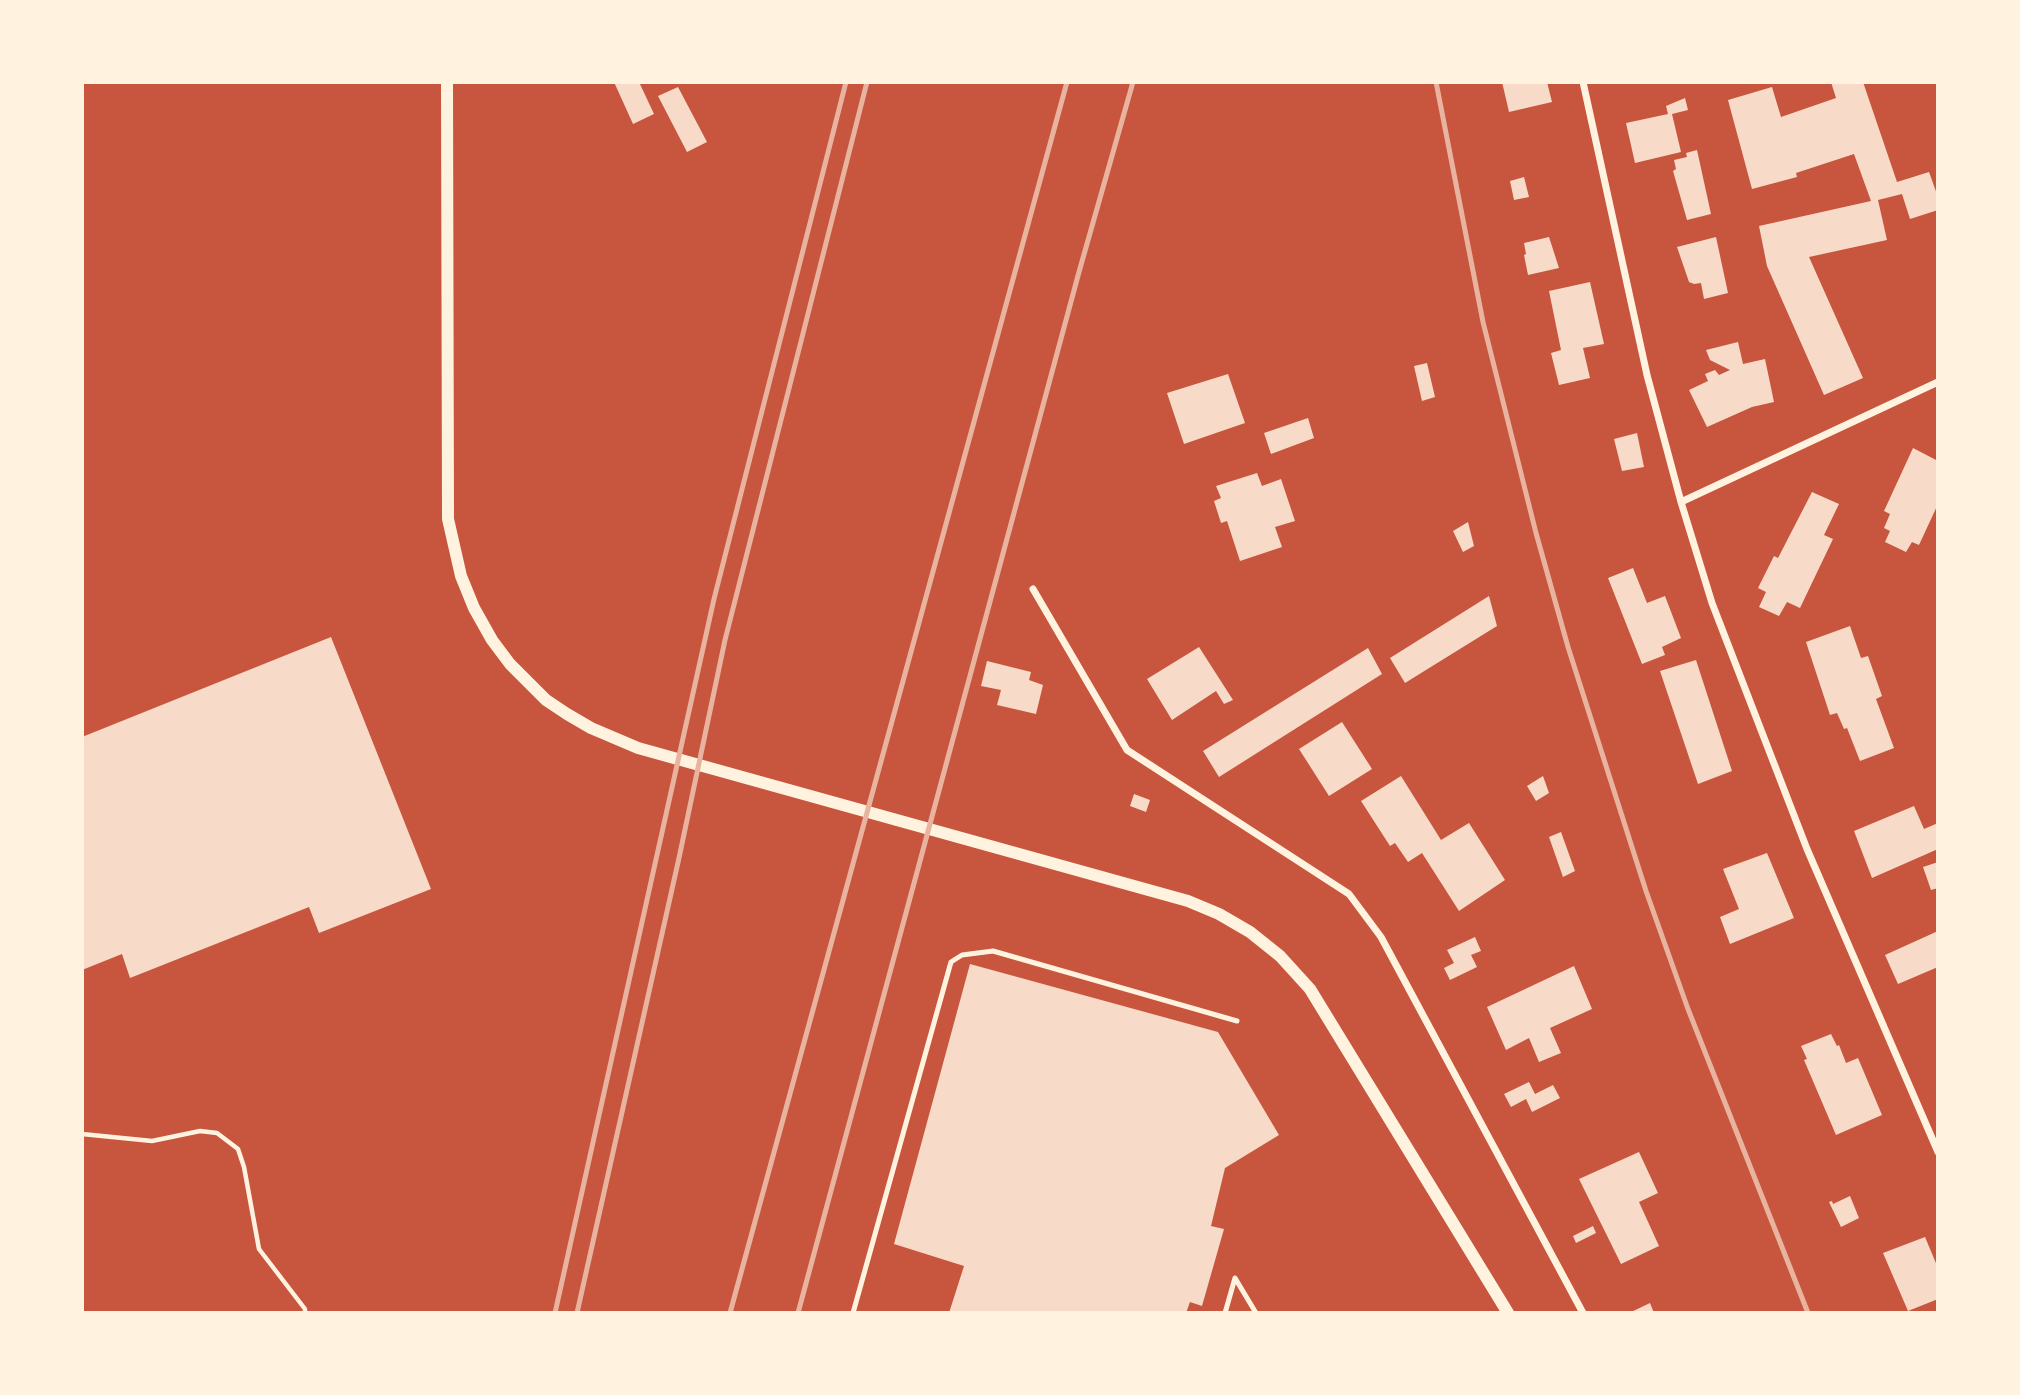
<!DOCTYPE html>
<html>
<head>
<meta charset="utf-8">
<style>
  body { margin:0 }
  #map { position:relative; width:2020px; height:1395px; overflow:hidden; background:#c8553d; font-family:Helvetica,sans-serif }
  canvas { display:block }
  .frame { position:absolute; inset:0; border:84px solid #fff3e0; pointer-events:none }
</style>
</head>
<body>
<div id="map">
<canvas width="2020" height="1395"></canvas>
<div class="frame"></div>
</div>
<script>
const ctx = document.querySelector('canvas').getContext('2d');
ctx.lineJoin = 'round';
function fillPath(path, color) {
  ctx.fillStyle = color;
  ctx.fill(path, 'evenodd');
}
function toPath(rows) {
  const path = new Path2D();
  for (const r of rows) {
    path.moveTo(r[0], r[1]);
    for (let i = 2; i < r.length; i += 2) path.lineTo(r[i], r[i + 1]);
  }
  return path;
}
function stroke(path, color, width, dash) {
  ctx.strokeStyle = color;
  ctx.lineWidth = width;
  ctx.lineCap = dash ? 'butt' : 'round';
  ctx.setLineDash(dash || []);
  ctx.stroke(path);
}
const building = toPath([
  [614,82,639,82,654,114,633,124],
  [1502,82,1547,82,1552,102,1509,112],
  [1831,82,1863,82,1897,182,1929,172,1938,197,1938,210,1910,219,1902,194,1878,200,1887,240,1809,257,1863,378,1824,395,1767,266,1759,226,1871,201,1854,154,1796,173,1797,177,1752,189,1728,100,1772,87,1781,117,1836,98],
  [678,87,707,142,687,152,658,96],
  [1685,98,1688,110,1672,114,1681,152,1635,163,1626,123,1668,114,1666,106],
  [1697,150,1711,214,1687,220,1673,171,1676,169,1674,160,1687,157,1686,153],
  [1524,177,1529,197,1514,200,1510,181],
  [1549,237,1559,268,1528,275,1524,255,1526,254,1524,243],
  [1716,237,1728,293,1704,299,1701,283,1694,284,1689,282,1677,247],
  [1590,282,1604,344,1583,348,1590,378,1559,385,1551,353,1561,350,1549,291],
  [1738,342,1743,364,1765,359,1774,402,1752,407,1707,427,1689,390,1708,381,1705,374,1715,370,1719,375,1730,370,1710,360,1706,350],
  [1427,363,1435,397,1422,401,1414,366],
  [1228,374,1245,423,1184,444,1167,393],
  [1308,418,1314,438,1271,454,1264,433],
  [1637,433,1644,467,1622,471,1614,439],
  [1913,448,1938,461,1938,504,1919,545,1912,542,1906,552,1885,542,1890,531,1884,528,1890,514,1884,511],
  [1257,473,1262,486,1281,479,1295,521,1275,527,1282,547,1240,561,1227,521,1221,523,1214,501,1221,498,1216,486],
  [1812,492,1839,504,1824,535,1833,539,1800,608,1787,602,1779,616,1759,607,1766,592,1758,588,1774,556,1778,558],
  [1468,522,1474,546,1463,552,1453,531],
  [1633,568,1647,603,1665,596,1681,638,1662,647,1665,655,1642,664,1608,578],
  [1489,596,1497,626,1405,683,1390,658],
  [1850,626,1861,658,1868,656,1882,696,1876,699,1894,748,1860,761,1847,728,1844,729,1837,713,1830,715,1806,642],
  [331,637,431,889,319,933,309,907,130,978,122,954,82,970,82,737],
  [1199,647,1233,700,1224,704,1216,691,1172,720,1147,679],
  [1368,648,1382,674,1219,777,1203,751],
  [1696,660,1732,771,1698,784,1660,671],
  [987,661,1031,672,1029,680,1043,685,1036,714,997,705,1001,690,981,686],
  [1342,722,1372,769,1329,796,1299,749],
  [1401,776,1441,840,1469,823,1505,880,1459,911,1422,853,1408,862,1395,843,1390,846,1361,801],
  [1543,776,1549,793,1536,801,1527,786],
  [1134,794,1150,800,1146,812,1130,806],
  [1914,806,1924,829,1938,823,1938,849,1872,878,1854,831],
  [1561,832,1575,871,1563,877,1549,837],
  [1767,853,1794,918,1730,944,1720,917,1739,909,1723,869],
  [1938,862,1938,888,1931,890,1923,867],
  [1938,931,1938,967,1898,984,1885,955],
  [1475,937,1481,951,1471,955,1477,967,1450,980,1444,968,1454,963,1447,950],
  [970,964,1218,1032,1279,1135,1225,1168,1211,1226,1224,1229,1202,1306,1190,1302,1186,1313,949,1313,964,1266,894,1244],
  [1574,966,1592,1009,1550,1028,1561,1053,1539,1062,1529,1038,1506,1050,1487,1007],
  [1831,1034,1837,1046,1839,1045,1846,1063,1858,1058,1882,1115,1836,1135,1804,1060,1807,1059,1801,1046],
  [1529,1082,1535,1094,1553,1085,1560,1098,1532,1112,1526,1099,1511,1107,1504,1094],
  [1639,1152,1658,1193,1639,1202,1659,1246,1621,1264,1579,1179],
  [1850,1196,1859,1218,1841,1227,1829,1202,1832,1201,1833,1204],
  [1593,1226,1596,1233,1576,1243,1573,1236],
  [1925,1237,1938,1268,1938,1299,1908,1311,1883,1253],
  [1650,1303,1654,1313,1629,1313]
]);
const path = toPath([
  [82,1134,152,1141,200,1131,217,1133,238,1149,244,1167,259,1249,305,1309,305,1313]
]);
const service = toPath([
  [853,1313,951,962,962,955,993,951,1237,1021],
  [1225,1313,1235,1278,1256,1313]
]);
const minor = toPath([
  [1583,82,1647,375,1681,502,1712,603,1807,849,1938,1152],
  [1681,502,1938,382],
  [1033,589,1127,750,1349,894,1381,937,1583,1313]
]);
const tertiary = toPath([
  [447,82,448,519,461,576,474,608,492,640,510,664,546,700,567,714,591,728,638,748,1188,901,1219,914,1250,932,1280,956,1310,989,1508,1313]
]);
const rail = toPath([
  [1436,82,1483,322,1536,533,1568,647,1646,891,1688,1009,1808,1313],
  [555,1313,714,599,846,82],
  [577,1313,679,858,725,640,867,82],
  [730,1313,1067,82],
  [798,1313,1079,272,1133,82]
]);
fillPath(building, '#f7dbc8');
stroke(path, '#fff3e0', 4.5);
stroke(service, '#fff3e0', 5);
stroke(minor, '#fff3e0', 7);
stroke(tertiary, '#fff3e0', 12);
stroke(rail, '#e9b49f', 5);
</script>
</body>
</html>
